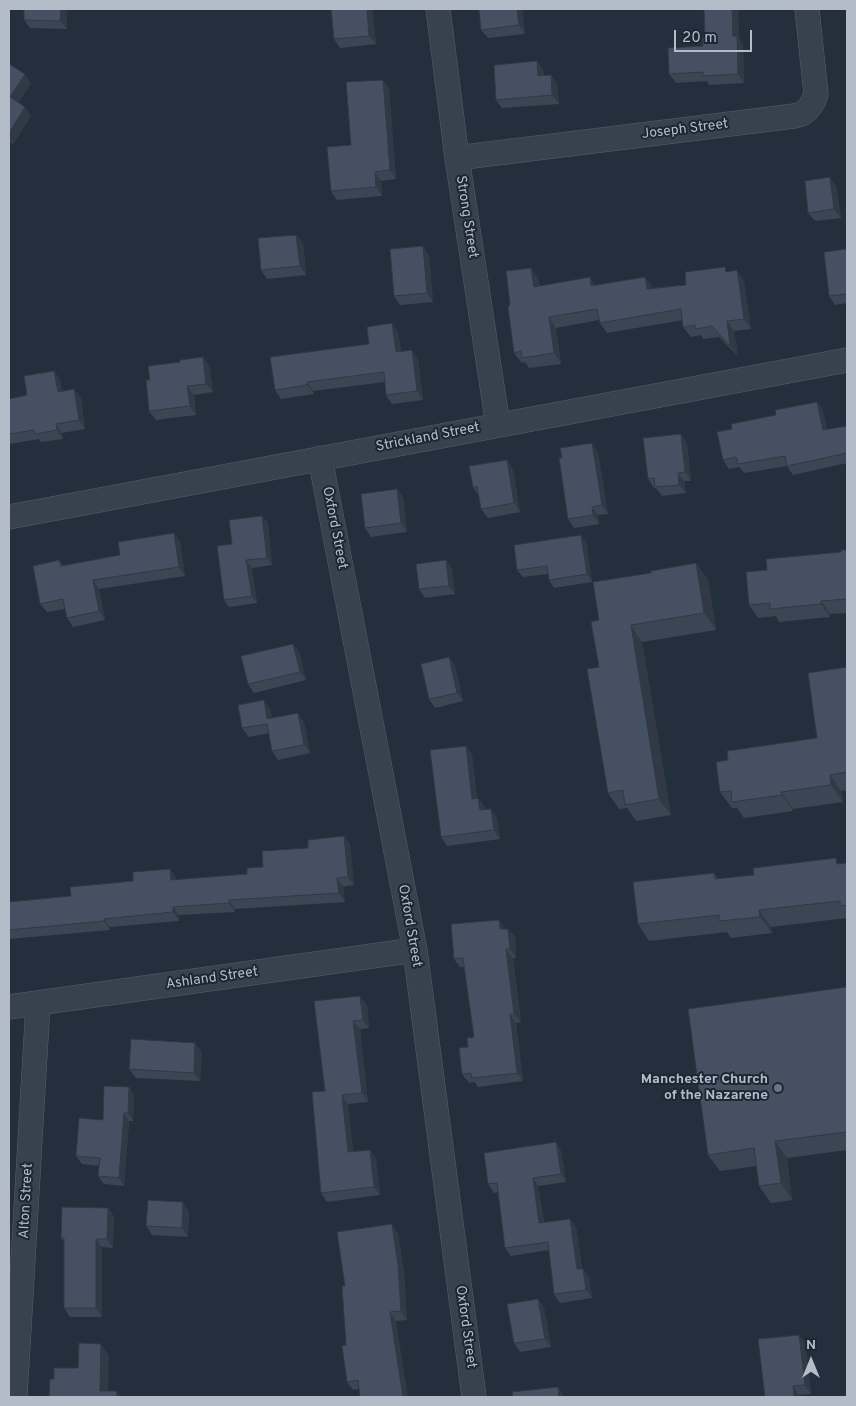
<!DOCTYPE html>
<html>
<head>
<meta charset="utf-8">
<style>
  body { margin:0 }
  #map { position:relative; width:856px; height:1406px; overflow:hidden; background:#242f3e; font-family:Overpass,sans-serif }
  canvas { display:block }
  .frame { position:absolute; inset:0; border:10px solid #b4bcc9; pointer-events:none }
  .north { position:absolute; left:786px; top:1336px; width:50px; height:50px; -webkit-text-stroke:4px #1d2633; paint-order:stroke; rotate:0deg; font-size:14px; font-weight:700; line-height:20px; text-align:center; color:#b4bcc9 }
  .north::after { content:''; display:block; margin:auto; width:18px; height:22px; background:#b4bcc9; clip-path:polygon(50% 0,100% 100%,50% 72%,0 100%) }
  .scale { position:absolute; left:674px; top:30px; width:78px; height:22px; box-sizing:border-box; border:2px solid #b4bcc9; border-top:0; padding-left:6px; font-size:15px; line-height:18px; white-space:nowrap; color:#b4bcc9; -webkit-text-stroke:4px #1d2633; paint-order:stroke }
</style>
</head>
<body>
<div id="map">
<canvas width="856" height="1406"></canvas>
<div class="frame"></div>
<div class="north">N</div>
<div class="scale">20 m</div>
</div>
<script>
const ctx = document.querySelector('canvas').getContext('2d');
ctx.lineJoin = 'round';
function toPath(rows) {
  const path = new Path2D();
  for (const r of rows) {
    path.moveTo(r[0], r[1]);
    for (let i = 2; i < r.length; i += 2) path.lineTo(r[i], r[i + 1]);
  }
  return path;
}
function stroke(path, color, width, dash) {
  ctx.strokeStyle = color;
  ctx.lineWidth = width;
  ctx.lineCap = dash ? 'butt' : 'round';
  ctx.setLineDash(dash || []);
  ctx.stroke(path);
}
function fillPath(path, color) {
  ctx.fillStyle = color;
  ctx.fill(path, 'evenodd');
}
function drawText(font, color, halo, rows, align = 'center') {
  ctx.font = font + ' Overpass,sans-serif';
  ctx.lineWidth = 4;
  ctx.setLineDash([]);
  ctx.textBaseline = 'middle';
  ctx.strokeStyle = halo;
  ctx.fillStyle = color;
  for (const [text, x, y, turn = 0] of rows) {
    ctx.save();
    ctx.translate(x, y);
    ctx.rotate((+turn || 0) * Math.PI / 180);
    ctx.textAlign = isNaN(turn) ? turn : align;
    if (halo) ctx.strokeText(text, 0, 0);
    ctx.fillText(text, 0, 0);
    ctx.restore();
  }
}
const street = toPath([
  [438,9,457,158,498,425],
  [457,158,794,116,802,114,808,109,813,102,816,94,807,9],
  [320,458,415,950,474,1397],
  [9,517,847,360],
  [9,1007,415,950],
  [15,1397,38,1004]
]);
const wall = toPath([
  [67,9,67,29,30,28,24,20],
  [372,9,376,44,340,48,334,39],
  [479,9,522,9,525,34,488,38,481,30],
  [704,9,738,9,739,39,743,44,744,83,709,85,707,81,676,83,669,74,703,46,705,38],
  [537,61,543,70,544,75,551,75,557,83,559,104,502,108,496,100],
  [9,64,31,83,18,103,31,116,13,144,9,141],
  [383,80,389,89,396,179,381,181,382,196,337,200,331,191,351,145],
  [836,186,841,218,815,221,808,213],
  [296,235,303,243,306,275,267,279,261,270],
  [847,249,847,303,835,305,829,296],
  [429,255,433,302,400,305,394,296],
  [728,272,744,281,751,329,734,331,738,356,719,337,703,339,701,335,691,337,683,327,683,320,607,333,600,323,599,320,556,328,561,364,529,368,525,362,522,363,514,353,538,278,540,286,595,285,645,277,652,288,686,285],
  [398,332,401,351,418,359,423,400,392,404,386,395,385,382,313,391,314,394,281,399,275,390,369,344],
  [209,365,213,392,194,395,196,415,156,420,149,411,150,380],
  [54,371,60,380,62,391,81,398,85,429,62,433,63,439,41,442,39,439,9,444,9,399,27,395],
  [817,402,823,411,827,430,847,426,847,463,793,475,787,466,744,473,739,467,729,469,723,460,732,429],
  [687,443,691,481,684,481,686,493,662,496,656,488,654,488,648,479],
  [598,452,608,514,598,515,599,524,574,528,568,519],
  [513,469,520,512,488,518,481,509,479,496,473,487],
  [397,489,403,498,407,532,371,537,365,528],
  [262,516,268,524,272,565,252,568,257,603,229,607,224,600,232,544],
  [174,533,180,542,185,576,99,589,105,620,73,627,67,618,65,609,47,612,40,604,59,560,63,566,120,555],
  [586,542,592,582,554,588,549,580,548,574,523,577,517,570],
  [847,550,847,613,830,614,830,617,779,622,776,616,758,618,749,605,767,570,841,552],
  [446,560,452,569,455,594,425,598,419,589],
  [696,563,708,580,716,630,642,642,671,815,636,821,627,808,619,809,608,793,599,667,599,620,651,573],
  [293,644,299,652,306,680,254,693,248,684],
  [449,657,455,666,463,701,435,708,429,699],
  [847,667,847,790,841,791,843,802,793,809,793,811,744,818,737,808,732,808,720,792,728,760,817,738],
  [270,709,272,718,304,722,310,753,278,760,272,751,269,733,249,737,242,728],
  [466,746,472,755,477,798,478,798,485,807,485,810,497,818,500,839,447,846,441,837],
  [344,836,350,845,354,885,343,887,345,902,235,909,235,912,179,915,179,921,110,927,110,930,9,939,9,902,71,896,133,881,170,869,176,878,176,880,247,874,308,848],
  [847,863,847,918,771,927,772,933,731,938,727,932,649,941,638,924,714,873,718,879],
  [505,929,508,929,515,937,516,958,513,958,521,1022,516,1023,523,1081,478,1087,475,1082,469,1083,462,1074,468,1047,474,1037,464,967,460,967,454,959],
  [847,987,847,1150,787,1158,792,1200,771,1203,759,1186,757,1166,720,1171,708,1155],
  [314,1001,367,1005,369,1028,360,1029,368,1102,348,1104,353,1152,370,1150,376,1159,380,1195,327,1202,321,1193,325,1091],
  [202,1052,200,1081,136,1078,129,1069],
  [129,1087,134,1095,133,1121,129,1121,124,1186,104,1184,98,1176,99,1166,82,1164,76,1156,103,1120],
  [556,1142,561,1151,566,1182,538,1186,544,1222,576,1227,582,1269,583,1269,589,1277,592,1298,560,1303,554,1294,549,1250,511,1256,505,1248,498,1192,494,1193,488,1184],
  [108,1208,114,1217,113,1248,102,1247,102,1317,70,1317,64,1308,64,1242,61,1238],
  [189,1211,188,1237,152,1235,146,1226],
  [398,1233,404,1274,407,1320,396,1321,359,1389,353,1390,347,1382,345,1286],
  [538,1299,544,1308,551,1347,520,1352,514,1343],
  [799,1335,805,1343,811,1394,799,1395,799,1397,765,1397]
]);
const shadedWall = toPath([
  [61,9,67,9,67,29,60,21],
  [367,9,372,9,376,44,369,36],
  [517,9,522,9,525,34,519,25],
  [732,9,738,9,739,39,743,44,744,83,738,74,733,36],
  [537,61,543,70,544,84,538,76],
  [25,74,31,83,16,106,10,97],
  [551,75,557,83,559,104,552,95],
  [383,80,389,89,396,179,390,170],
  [25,107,31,116,13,144,9,137,9,133],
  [375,172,381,181,382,196,376,187],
  [830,177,836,186,841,218,834,209],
  [296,235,303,243,306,275,300,266],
  [423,246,429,255,433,302,427,293],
  [531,268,538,278,541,298,534,287],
  [737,270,744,281,751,329,744,319],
  [590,277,597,288,591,286],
  [645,277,652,287,654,299,647,289],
  [549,317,556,328,561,364,554,353],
  [727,321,734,331,738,356,730,346],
  [392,323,398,332,402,361,396,352],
  [412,350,418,359,423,400,417,391],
  [203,357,209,365,213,392,206,384],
  [54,371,60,380,64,401,58,392],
  [307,382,313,391,314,394,307,385],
  [187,386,194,395,196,415,190,406],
  [74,389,81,398,85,429,79,420],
  [817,402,823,411,829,439,823,430],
  [56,424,62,433,63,439,57,430],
  [681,434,687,443,691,481,685,472],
  [592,443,598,452,608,514,602,505],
  [507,460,513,469,520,512,514,503],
  [678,473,684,481,686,493,679,485],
  [397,489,403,498,407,532,401,523],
  [592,507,598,515,599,524,593,515],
  [262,516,268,524,272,565,267,558],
  [174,533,180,542,185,576,179,567],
  [581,535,586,542,592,582,587,574],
  [246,560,252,568,257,603,252,596],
  [446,560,452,569,455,594,449,586],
  [696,563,708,580,716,630,704,613],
  [93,580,99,589,105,620,99,611],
  [821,601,830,614,830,617,821,604],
  [631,625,642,642,671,815,659,799],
  [293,644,299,652,306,680,300,672],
  [449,657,455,666,463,701,457,693],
  [264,700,270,709,274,728,267,719],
  [298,713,304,722,310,753,304,745],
  [466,746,472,755,478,808,472,799],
  [830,775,841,791,843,802,831,785],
  [781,792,793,809,793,811,782,795],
  [478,798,485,807,487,819,480,810],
  [491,809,497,818,500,839,494,830],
  [344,836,350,845,354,885,348,877],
  [170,869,176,878,177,889,171,880],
  [337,878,343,887,345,902,339,893],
  [229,900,235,909,235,912,229,903],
  [173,907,179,915,179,921,173,912],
  [759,910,771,927,772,933,760,917],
  [104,919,110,927,110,930,104,921],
  [499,920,505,929,500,929],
  [508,929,515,937,516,958,510,949],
  [506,949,513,958,521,1022,514,1014],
  [360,996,367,1005,369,1028,363,1020],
  [510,1014,516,1023,523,1081,517,1073],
  [353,1021,360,1029,368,1102,362,1093],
  [195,1043,202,1052,200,1081,194,1073],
  [129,1087,134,1095,133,1121,128,1113],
  [342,1095,348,1104,354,1161,348,1152],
  [124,1113,129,1121,124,1186,119,1178],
  [775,1141,787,1158,792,1200,781,1183],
  [556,1142,561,1151,566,1182,561,1174],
  [370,1150,376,1159,380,1195,374,1187],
  [533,1178,538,1186,545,1231,539,1223],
  [183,1202,189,1211,188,1237,182,1228],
  [108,1208,114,1217,113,1248,107,1239],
  [570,1219,576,1227,583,1278,577,1269],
  [392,1224,398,1233,404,1274,407,1320,401,1311],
  [96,1239,102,1247,102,1317,96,1308],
  [583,1269,589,1277,592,1298,586,1290],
  [538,1299,544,1308,551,1347,545,1339],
  [390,1312,396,1321,408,1397,403,1397],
  [799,1335,805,1343,811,1394,805,1385],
  [101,1344,109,1355,108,1397,100,1391],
  [793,1386,799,1395,799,1397,794,1397],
  [558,1387,564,1396,564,1397,559,1397],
  [117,1391,121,1397,116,1397]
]);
const building = toPath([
  [24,9,61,9,60,21,24,20,24,9],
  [331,9,367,9,369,36,334,39,331,9],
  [479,9,517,9,519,25,481,30,479,9],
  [704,9,732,9,733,36,737,36,738,74,703,76,703,72,669,74,668,48,703,46,702,38,705,38,704,9],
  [537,61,538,76,551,75,552,95,496,100,494,65,537,61],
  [9,64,25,74,10,97,25,107,9,133,9,64],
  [383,80,390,170,375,172,376,187,331,191,327,147,351,145,346,82,383,80],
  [830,177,834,209,808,213,805,181,830,177],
  [296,235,300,266,261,270,258,238,296,235],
  [423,246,427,293,394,296,390,249,423,246],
  [847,249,847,294,829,296,824,252,847,249],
  [725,267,726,272,737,270,744,319,727,321,730,346,712,326,696,329,695,325,683,327,681,309,600,323,597,309,549,317,554,353,522,358,521,351,514,353,508,307,510,304,506,271,531,268,534,287,590,277,591,286,645,277,647,289,686,285,685,272,725,267],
  [392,323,396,352,412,350,417,391,386,395,384,372,307,382,307,385,275,390,270,357,369,344,367,327,392,323],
  [203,357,206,384,187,386,190,406,149,411,146,380,150,380,148,366,180,362,180,360,203,357],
  [54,371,58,392,74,389,79,420,56,424,57,430,35,434,34,430,9,434,9,399,27,395,24,376,54,371],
  [817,402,823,430,847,426,847,453,787,466,785,456,738,464,736,457,723,460,717,432,732,429,731,424,776,415,775,410,817,402],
  [681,434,685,472,678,473,679,485,655,487,654,478,648,479,643,438,681,434],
  [592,443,602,505,592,507,593,515,568,519,559,458,562,458,560,448,592,443],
  [507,460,514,503,481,509,477,486,473,487,469,466,507,460],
  [397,489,401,523,365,528,361,494,397,489],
  [262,516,267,558,246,560,252,596,224,600,217,546,232,544,229,520,262,516],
  [174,533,179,567,93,580,99,611,67,618,63,599,40,604,33,566,59,560,61,566,120,555,118,542,174,533],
  [581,535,587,574,549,580,547,566,517,570,514,545,581,535],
  [841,550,847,550,847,599,821,601,821,604,770,609,770,603,749,605,746,572,767,570,766,559,841,552,841,550],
  [446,560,449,586,419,589,416,564,446,560],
  [696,563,704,613,631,625,659,799,625,805,623,790,608,793,587,669,599,667,591,622,599,620,593,582,651,573,651,571,696,563],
  [293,644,300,672,248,684,241,656,293,644],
  [449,657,457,693,429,699,421,664,449,657],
  [847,667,847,772,830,775,831,785,781,792,782,795,732,802,731,791,720,792,716,762,728,760,727,751,817,738,808,673,847,667],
  [264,700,267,719,298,713,304,745,272,751,267,724,242,728,238,705,264,700],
  [466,746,472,799,478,798,480,810,491,809,494,830,441,837,430,750,466,746],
  [344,836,348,877,337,878,339,893,229,900,229,903,173,907,173,912,104,919,104,921,9,930,9,902,71,896,70,887,133,881,133,872,170,869,171,880,247,874,247,868,263,867,262,851,308,848,308,840,344,836],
  [836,858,837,864,847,863,847,905,840,906,840,901,759,910,760,917,719,921,719,915,638,924,633,882,714,873,715,879,754,875,753,868,836,858],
  [499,920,500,929,508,929,510,949,506,949,514,1014,510,1014,517,1073,472,1078,471,1073,462,1074,459,1048,468,1047,467,1038,474,1037,463,958,454,959,451,924,499,920],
  [847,987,847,1132,775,1141,781,1183,759,1186,754,1148,708,1155,688,1009,847,987],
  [360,996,363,1020,353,1021,362,1093,342,1095,348,1152,370,1150,374,1187,321,1193,312,1092,325,1091,314,1001,360,996],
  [131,1039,195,1043,194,1073,129,1069,131,1039],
  [104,1086,129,1087,128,1113,124,1113,119,1178,98,1176,100,1158,76,1156,79,1118,103,1120,104,1086],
  [556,1142,561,1174,533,1178,539,1223,570,1219,577,1269,583,1269,586,1290,554,1294,548,1242,505,1248,497,1183,488,1184,484,1153,556,1142],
  [148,1200,183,1202,182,1228,146,1226,148,1200],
  [62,1207,108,1208,107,1239,96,1239,96,1308,64,1308,64,1238,61,1238,62,1207],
  [392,1224,398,1265,401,1311,390,1312,403,1397,360,1397,358,1380,347,1382,342,1346,346,1345,342,1286,345,1286,337,1232,392,1224],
  [538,1299,545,1339,514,1343,507,1304,538,1299],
  [799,1335,805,1385,793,1386,794,1397,765,1397,758,1339,799,1335],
  [79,1343,101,1344,100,1391,117,1391,116,1397,49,1397,50,1379,54,1379,54,1368,78,1368,79,1343],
  [558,1387,559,1397,513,1397,512,1392,558,1387]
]);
const markers = [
  [778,1088,5,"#6b7280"]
];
const streetNames = [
  ["Joseph Street",685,130,-7],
  ["Strong Street",466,217,81],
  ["Strickland Street",428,438,-11],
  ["Oxford Street",334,528,79],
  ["Oxford Street",409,926,80],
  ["Ashland Street",212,979,-8],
  ["Alton Street",27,1201,-87],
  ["Oxford Street",465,1327,82]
];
const poiNames = [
  ["Manchester Church",768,1080],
  ["of the Nazarene",768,1096]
];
stroke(street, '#565f6c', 25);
stroke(street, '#38414e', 24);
fillPath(wall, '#3b4654');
fillPath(shadedWall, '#303945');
fillPath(building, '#455162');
stroke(building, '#303945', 1);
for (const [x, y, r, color] of markers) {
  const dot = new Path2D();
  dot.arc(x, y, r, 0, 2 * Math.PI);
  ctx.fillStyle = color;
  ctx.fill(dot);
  stroke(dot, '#1d2633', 2);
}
drawText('14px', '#b4bcc9', '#1d2633', streetNames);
drawText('bold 14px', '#b4bcc9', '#1d2633', poiNames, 'right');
</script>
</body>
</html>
